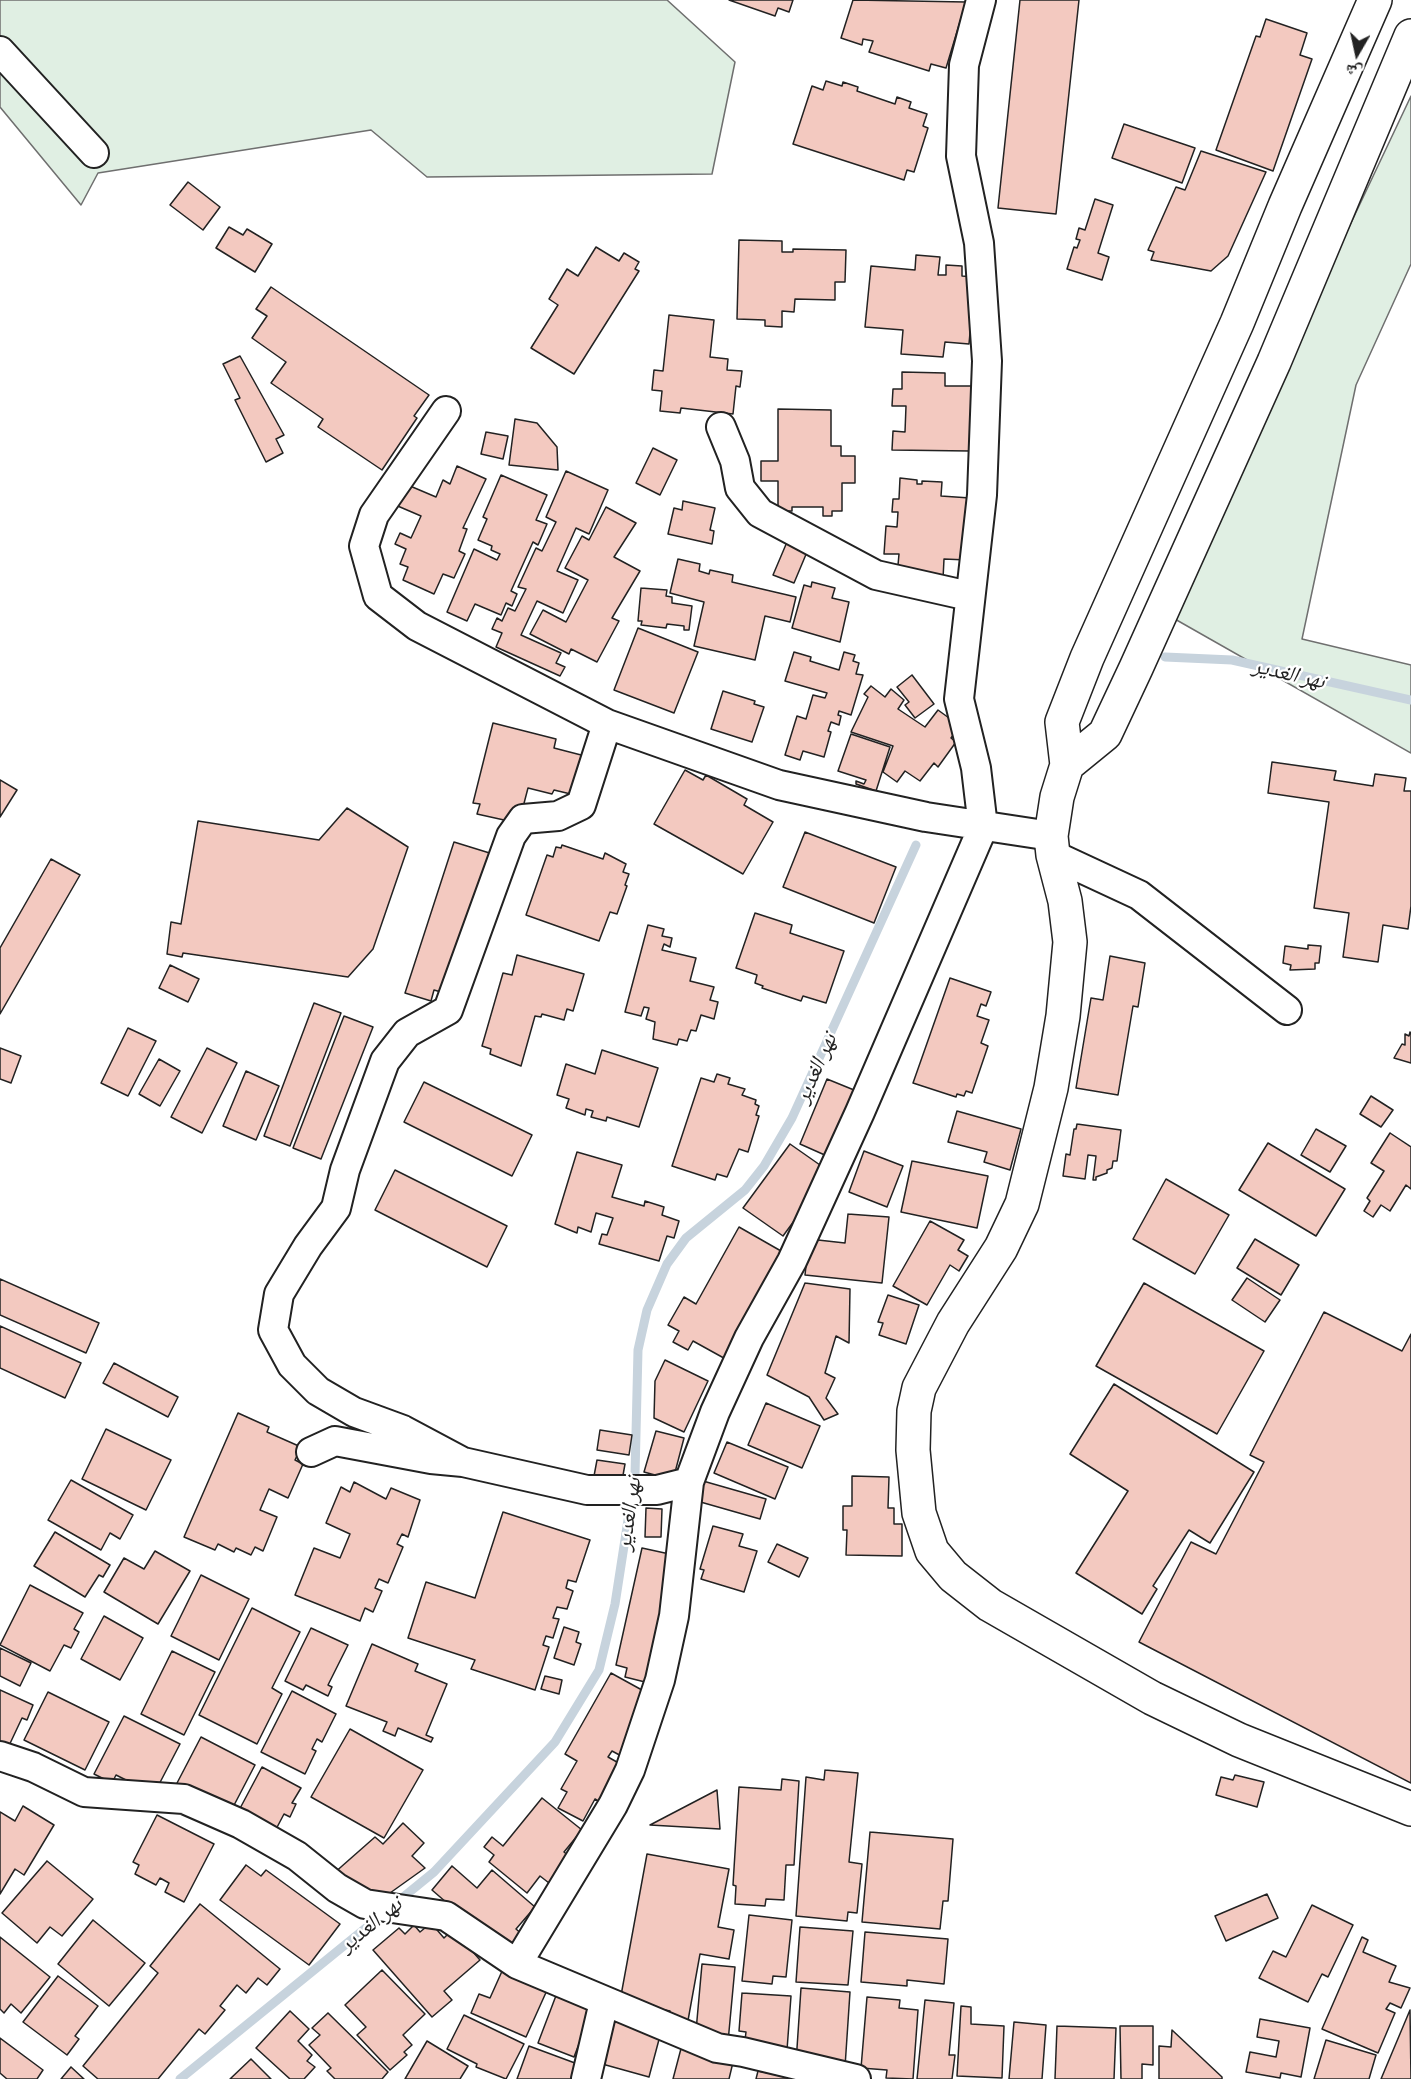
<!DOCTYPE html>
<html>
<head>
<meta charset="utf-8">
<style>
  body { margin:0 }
  #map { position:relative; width:1411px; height:2079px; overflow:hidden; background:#fff; font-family:Commissioner,"Noto Naskh Arabic",sans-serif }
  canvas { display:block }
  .north { position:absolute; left:1327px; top:24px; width:60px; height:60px; -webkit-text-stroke:4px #fff; paint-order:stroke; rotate:189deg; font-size:16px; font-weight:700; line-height:24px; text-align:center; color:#222 }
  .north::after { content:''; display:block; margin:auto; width:21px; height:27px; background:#222; clip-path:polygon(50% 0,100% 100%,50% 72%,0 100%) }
</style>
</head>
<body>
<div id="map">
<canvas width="1411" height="2079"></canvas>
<div class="north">ش</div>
</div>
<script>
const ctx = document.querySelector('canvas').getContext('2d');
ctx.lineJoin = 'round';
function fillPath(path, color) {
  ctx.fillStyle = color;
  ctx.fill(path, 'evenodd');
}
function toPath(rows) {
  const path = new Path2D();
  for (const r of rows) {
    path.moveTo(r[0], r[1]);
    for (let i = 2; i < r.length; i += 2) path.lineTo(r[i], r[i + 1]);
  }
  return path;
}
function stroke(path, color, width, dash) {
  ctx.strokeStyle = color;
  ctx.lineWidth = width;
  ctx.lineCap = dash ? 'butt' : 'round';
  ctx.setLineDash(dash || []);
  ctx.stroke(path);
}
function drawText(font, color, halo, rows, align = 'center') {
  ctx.font = font + ' Commissioner,"Noto Naskh Arabic",sans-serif';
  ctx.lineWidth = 4.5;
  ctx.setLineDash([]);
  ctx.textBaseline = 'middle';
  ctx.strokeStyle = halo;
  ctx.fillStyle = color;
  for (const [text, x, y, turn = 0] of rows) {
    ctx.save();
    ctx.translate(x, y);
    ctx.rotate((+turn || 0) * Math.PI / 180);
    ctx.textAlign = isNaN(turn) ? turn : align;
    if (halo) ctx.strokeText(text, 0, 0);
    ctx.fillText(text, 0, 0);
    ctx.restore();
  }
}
const green = toPath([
  [0,0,667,0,735,62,712,174,427,177,371,130,98,173,81,205,0,107,0,0],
  [1411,96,1411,264,1356,385,1302,639,1411,665,1411,753,1166,614,1411,96]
]);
const stream = toPath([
  [1165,657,1232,660,1411,700],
  [396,1903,434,1872,555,1742,599,1670,615,1604,635,1475,638,1350,647,1310,667,1264,686,1238,745,1190,764,1166,792,1118,916,845],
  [180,2079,383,1914]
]);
const building = toPath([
  [729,0,793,0,789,12,778,8,775,16,729,0],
  [853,0,966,2,946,68,931,64,929,71,869,52,873,41,863,39,862,45,841,38,853,0],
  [1020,0,1079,0,1056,214,998,208,1020,0],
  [1266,19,1307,33,1300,55,1312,59,1273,171,1216,150,1256,36,1260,37,1266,19],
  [826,81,842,86,843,82,858,87,857,91,895,104,897,97,911,102,909,108,927,114,923,126,928,128,914,172,907,170,904,180,793,144,812,86,823,90,826,81],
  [1124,124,1195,148,1182,183,1112,158,1124,124],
  [1201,151,1266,172,1228,256,1211,271,1151,260,1154,252,1148,250,1176,187,1185,190,1201,151],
  [188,182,220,207,203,230,170,205,188,182],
  [1095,199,1113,205,1098,253,1109,257,1102,280,1067,269,1074,247,1077,248,1080,240,1076,239,1079,228,1085,230,1095,199],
  [229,227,243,235,247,229,272,244,255,272,216,248,229,227],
  [739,240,782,241,782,252,793,252,793,249,846,250,845,282,835,282,835,300,795,299,794,312,782,311,782,327,765,326,765,320,737,319,739,240],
  [596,247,619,261,624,253,639,262,635,269,639,271,574,374,531,348,558,305,549,299,567,269,578,276,596,247],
  [916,255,940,257,938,275,946,275,946,265,962,266,962,276,975,277,969,344,945,342,943,357,901,354,903,330,865,327,871,266,915,270,916,255],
  [271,287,429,395,414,416,417,418,382,470,318,427,323,419,271,383,286,362,252,338,267,316,256,309,271,287],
  [669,315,714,320,710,357,728,359,727,370,742,371,740,387,736,386,733,414,681,408,680,413,660,411,662,391,652,390,654,370,663,371,669,315],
  [240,356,284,435,276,439,283,453,266,462,235,400,240,398,223,364,240,356],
  [902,372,945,373,945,386,972,386,970,451,892,450,893,431,905,432,906,406,892,406,893,389,902,389,902,372],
  [778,409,831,410,831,446,841,446,841,456,855,456,855,483,842,483,842,511,832,511,832,516,823,516,823,507,792,507,792,511,778,511,778,481,761,481,761,461,778,461,778,409],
  [515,419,537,423,557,447,558,470,509,465,515,419],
  [486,432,508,436,503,459,481,454,486,432],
  [653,448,677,460,660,495,636,483,653,448],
  [457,466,486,479,463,528,467,529,459,551,465,554,454,578,443,574,434,594,403,580,408,567,400,564,406,549,395,544,400,533,411,538,421,516,393,504,403,483,436,497,443,480,450,484,457,466],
  [566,471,608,490,589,534,576,528,557,571,578,580,563,613,537,601,521,635,561,653,556,663,565,667,560,676,496,647,502,633,492,629,497,618,502,621,508,608,515,611,526,589,518,587,536,548,542,551,556,522,546,517,566,471],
  [501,475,547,495,536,520,547,524,538,545,533,542,511,591,517,594,512,606,506,603,501,615,475,604,467,621,447,612,474,549,497,560,500,554,491,550,492,546,478,540,487,519,483,517,501,475],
  [900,478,917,480,917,484,922,484,922,481,942,482,941,496,970,498,967,560,944,559,943,579,897,576,899,554,884,554,886,526,897,527,898,512,892,512,893,499,899,499,900,478],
  [683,501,715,508,710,530,714,531,712,544,668,534,674,508,682,510,683,501],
  [606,507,636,523,614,557,640,571,612,618,619,621,597,662,571,649,569,654,530,634,543,610,566,622,588,580,565,568,582,536,589,540,606,507],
  [787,542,807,552,794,583,773,575,787,542],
  [678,559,700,564,699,571,709,574,710,570,733,575,732,582,796,597,790,622,765,616,755,660,694,646,704,602,670,593,678,559],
  [812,582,835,588,832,598,849,602,840,642,792,628,804,585,811,587,812,582],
  [641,588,667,590,666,596,672,597,672,603,692,606,689,630,684,630,684,626,667,624,666,628,641,625,642,621,638,621,641,588],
  [638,628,698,652,674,713,614,690,638,628],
  [794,652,811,657,810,661,839,670,844,652,855,655,853,661,859,663,856,674,863,675,851,715,839,711,838,715,841,716,839,725,831,722,828,731,831,732,824,757,803,751,800,760,785,755,797,716,806,719,813,695,825,698,827,693,785,681,794,652],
  [912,675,934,704,915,718,905,705,909,702,897,687,912,675],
  [871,686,885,697,891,689,904,700,898,709,925,727,938,710,960,726,951,738,956,742,938,767,934,763,920,781,905,771,897,782,883,772,893,746,851,732,868,697,864,694,871,686],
  [723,691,755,701,754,704,764,707,752,742,711,729,723,691],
  [493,723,556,739,554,748,585,756,579,796,554,790,552,794,528,788,522,811,513,822,477,814,480,804,473,803,493,723],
  [851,734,890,747,876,791,856,784,856,781,864,784,866,780,838,771,851,734],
  [1272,762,1336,771,1334,780,1373,786,1375,774,1406,778,1404,791,1411,791,1411,906,1408,929,1383,925,1378,962,1343,957,1349,913,1314,908,1329,802,1268,793,1272,762],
  [685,770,703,780,706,775,747,799,744,805,773,822,743,874,654,824,685,770],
  [0,780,17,790,0,817,0,780],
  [347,808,408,847,373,949,348,977,183,953,182,957,167,954,171,922,181,924,198,821,319,840,347,808],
  [805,832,896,867,874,923,783,887,805,832],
  [454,842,496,855,441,992,434,990,431,1001,405,993,454,842],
  [562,845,603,859,605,853,626,864,623,872,629,874,625,885,627,886,617,914,610,912,599,941,526,915,547,855,553,857,556,847,561,848,562,845],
  [51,859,80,875,0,1014,0,948,51,859],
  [755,913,792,925,790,933,844,951,826,1003,803,996,801,1001,762,988,763,986,755,983,757,975,736,968,755,913],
  [648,925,664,929,662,936,672,938,670,947,664,944,662,950,696,958,690,981,714,987,710,1000,718,1002,714,1019,701,1015,696,1031,691,1030,687,1041,679,1039,677,1045,653,1039,655,1022,646,1019,649,1008,644,1007,641,1016,625,1012,648,925],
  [1308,945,1321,946,1319,963,1315,963,1315,969,1290,970,1291,965,1283,963,1285,946,1308,949,1308,945],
  [517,955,584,974,573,1011,567,1009,564,1020,542,1014,541,1017,535,1016,521,1066,490,1054,491,1049,482,1046,503,973,512,975,517,955],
  [1110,956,1145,963,1138,1007,1133,1006,1118,1095,1076,1088,1091,998,1103,1000,1110,956],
  [170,965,199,979,188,1002,159,988,170,965],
  [950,978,991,992,986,1006,981,1004,977,1016,989,1020,981,1043,988,1046,972,1093,966,1091,964,1096,957,1094,956,1097,913,1083,950,978],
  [314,1003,341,1013,290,1146,264,1136,314,1003],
  [344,1016,373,1027,321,1159,293,1148,344,1016],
  [128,1028,156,1041,128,1096,101,1083,128,1028],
  [1410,1032,1411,1033,1411,1063,1394,1058,1402,1044,1405,1045,1405,1034,1409,1036,1410,1032],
  [0,1048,21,1056,11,1083,0,1079,0,1048],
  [207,1048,237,1063,202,1133,171,1117,207,1048],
  [602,1050,658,1068,639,1127,607,1117,606,1121,591,1117,593,1111,586,1109,585,1115,566,1108,569,1099,557,1095,566,1064,595,1074,602,1050],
  [159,1059,180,1071,160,1106,139,1094,159,1059],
  [246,1071,279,1086,256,1140,223,1126,246,1071],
  [717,1074,730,1078,728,1084,745,1089,742,1095,756,1100,755,1104,759,1106,756,1115,759,1116,748,1152,739,1149,727,1177,717,1174,715,1180,672,1166,701,1078,714,1082,717,1074],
  [827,1079,854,1090,827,1156,800,1144,827,1079],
  [424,1082,532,1135,512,1176,404,1122,424,1082],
  [1371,1096,1393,1110,1381,1127,1360,1114,1371,1096],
  [957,1111,1021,1129,1010,1170,984,1162,987,1152,948,1142,957,1111],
  [1077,1124,1121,1130,1117,1161,1113,1161,1112,1168,1107,1170,1107,1173,1096,1177,1096,1180,1093,1180,1096,1156,1088,1155,1085,1179,1063,1176,1066,1154,1070,1155,1074,1129,1076,1129,1077,1124],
  [1316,1129,1346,1146,1330,1172,1301,1155,1316,1129],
  [1390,1133,1411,1147,1411,1189,1406,1185,1390,1211,1381,1205,1373,1217,1364,1211,1370,1201,1367,1198,1384,1171,1371,1163,1390,1133],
  [1268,1143,1345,1189,1316,1236,1239,1190,1268,1143],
  [790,1144,830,1172,783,1236,743,1208,790,1144],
  [864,1151,903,1166,887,1207,849,1192,864,1151],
  [577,1152,622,1165,612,1197,644,1206,645,1201,664,1207,662,1215,679,1221,674,1238,667,1236,659,1261,599,1244,602,1234,607,1235,613,1218,596,1213,591,1232,578,1227,577,1233,555,1224,577,1152],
  [912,1161,988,1176,977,1228,901,1212,912,1161],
  [395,1170,507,1226,487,1267,375,1210,395,1170],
  [1166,1179,1229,1215,1195,1274,1133,1239,1166,1179],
  [848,1214,889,1217,882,1283,805,1275,809,1239,845,1243,848,1214],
  [930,1221,964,1240,958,1250,968,1256,959,1271,950,1265,927,1305,893,1286,930,1221],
  [739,1227,788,1255,731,1362,693,1341,688,1350,673,1342,679,1331,668,1325,684,1297,696,1304,739,1227],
  [1255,1239,1299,1265,1281,1295,1237,1268,1255,1239],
  [1247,1278,1280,1300,1265,1322,1232,1300,1247,1278],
  [0,1279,99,1323,86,1353,0,1315,0,1279],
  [805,1283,850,1289,849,1343,836,1336,825,1373,835,1378,826,1398,838,1414,824,1420,809,1397,767,1375,805,1283],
  [1144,1283,1264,1351,1217,1434,1096,1366,1144,1283],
  [888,1295,919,1305,906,1344,879,1335,883,1323,878,1322,888,1295],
  [1324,1312,1402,1351,1411,1334,1411,1783,1139,1642,1191,1542,1216,1554,1264,1462,1250,1455,1324,1312],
  [0,1326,81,1363,65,1398,0,1368,0,1326],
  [665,1360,708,1381,684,1432,654,1418,655,1381,665,1360],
  [114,1363,178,1397,168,1417,103,1383,114,1363],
  [1114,1384,1254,1472,1210,1543,1189,1530,1153,1586,1157,1589,1142,1614,1076,1573,1128,1491,1070,1454,1114,1384],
  [766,1403,820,1426,802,1468,748,1445,766,1403],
  [238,1413,269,1427,267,1432,301,1447,295,1460,303,1464,288,1498,269,1489,260,1510,277,1517,263,1551,255,1547,251,1555,236,1548,234,1552,218,1544,215,1550,184,1537,238,1413],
  [106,1429,171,1460,146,1510,82,1479,106,1429],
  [600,1430,632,1435,629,1455,597,1450,600,1430],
  [656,1431,684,1438,673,1480,644,1472,656,1431],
  [727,1442,788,1467,775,1499,714,1473,727,1442],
  [597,1460,625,1464,622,1481,594,1476,597,1460],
  [852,1476,889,1477,888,1508,894,1508,894,1524,902,1524,902,1556,846,1555,847,1530,843,1530,843,1506,852,1506,852,1476],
  [71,1480,133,1515,120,1539,110,1533,101,1550,48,1520,71,1480],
  [703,1481,766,1499,760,1519,697,1501,703,1481],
  [354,1482,386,1499,391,1488,420,1500,408,1537,402,1534,397,1544,403,1547,388,1583,379,1579,375,1588,382,1591,373,1612,365,1608,360,1621,295,1595,314,1548,340,1558,350,1534,326,1523,341,1487,350,1492,354,1482],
  [646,1508,662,1509,661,1537,645,1537,646,1508],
  [503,1512,590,1540,576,1582,568,1580,566,1588,573,1591,567,1609,557,1607,553,1618,559,1619,553,1638,546,1636,543,1645,549,1647,535,1690,471,1669,475,1660,408,1638,426,1582,475,1598,503,1512],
  [713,1526,743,1534,739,1546,757,1551,744,1592,701,1579,704,1570,700,1569,713,1526],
  [55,1532,110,1565,103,1577,99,1575,85,1597,34,1566,55,1532],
  [777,1544,808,1558,799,1577,768,1562,777,1544],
  [642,1548,674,1555,645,1682,625,1677,627,1668,616,1665,642,1548],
  [155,1551,190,1571,158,1624,104,1592,124,1558,144,1569,155,1551],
  [201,1575,249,1599,219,1660,171,1636,201,1575],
  [30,1585,83,1613,74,1629,79,1632,71,1648,64,1645,50,1671,0,1645,30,1585],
  [252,1608,300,1632,272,1688,282,1694,257,1744,199,1715,252,1608],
  [104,1616,143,1638,120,1680,81,1659,104,1616],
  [564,1627,579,1632,576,1642,581,1644,574,1665,554,1658,564,1627],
  [311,1628,348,1645,328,1685,332,1687,328,1696,306,1685,303,1690,285,1681,311,1628],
  [372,1644,418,1664,415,1671,447,1684,426,1735,433,1738,431,1742,398,1728,395,1736,383,1731,387,1722,346,1706,372,1644],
  [0,1648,31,1663,20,1686,0,1676,0,1648],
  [172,1651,215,1672,184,1735,141,1714,172,1651],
  [611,1673,651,1695,623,1744,631,1748,625,1758,612,1751,608,1757,624,1766,603,1804,595,1799,583,1821,558,1808,567,1792,561,1789,577,1761,565,1754,611,1673],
  [545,1676,562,1680,559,1694,541,1689,545,1676],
  [0,1690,33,1705,27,1720,22,1718,6,1752,0,1750,0,1690],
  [292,1691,336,1714,322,1742,317,1739,312,1749,316,1751,305,1774,261,1752,292,1691],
  [48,1692,109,1722,85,1770,24,1740,48,1692],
  [124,1716,180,1744,154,1794,116,1775,112,1783,94,1774,124,1716],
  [350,1729,423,1770,384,1838,311,1797,350,1729],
  [201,1737,255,1765,231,1811,176,1785,201,1737],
  [262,1767,301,1788,292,1803,296,1804,290,1817,284,1814,274,1833,237,1814,262,1767],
  [825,1770,858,1773,849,1862,862,1864,857,1913,848,1912,847,1921,796,1916,806,1777,824,1780,825,1770],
  [1235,1775,1264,1782,1257,1807,1216,1795,1221,1777,1233,1780,1235,1775],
  [782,1779,799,1781,794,1865,786,1865,784,1900,766,1899,765,1906,735,1904,736,1886,733,1885,739,1787,781,1790,782,1779],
  [717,1790,720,1829,650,1825,717,1790],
  [542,1798,582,1830,564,1852,570,1857,549,1883,540,1876,527,1893,489,1862,494,1855,484,1847,492,1837,503,1846,542,1798],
  [23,1806,54,1825,24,1875,15,1869,0,1894,0,1812,15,1821,23,1806],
  [157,1815,214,1844,184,1902,165,1892,169,1883,160,1878,156,1885,135,1874,139,1865,133,1862,157,1815],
  [403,1823,424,1843,412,1856,425,1868,376,1903,333,1874,375,1837,383,1844,403,1823],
  [870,1832,953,1839,948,1901,943,1901,940,1929,862,1922,870,1832],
  [647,1854,729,1869,718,1927,734,1930,729,1959,700,1954,687,2026,668,2022,670,2011,620,2001,647,1854],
  [47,1861,93,1899,62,1936,50,1927,37,1943,2,1913,47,1861],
  [246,1865,261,1876,266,1870,340,1924,309,1965,220,1900,246,1865],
  [452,1866,477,1888,492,1870,535,1907,516,1929,523,1935,506,1954,432,1890,452,1866],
  [1267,1894,1278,1918,1226,1941,1215,1916,1267,1894],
  [200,1904,280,1969,267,1985,258,1978,246,1993,237,1985,220,2006,225,2010,205,2034,199,2029,158,2079,98,2079,83,2066,158,1973,150,1966,200,1904],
  [1312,1905,1353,1925,1328,1977,1322,1974,1308,2002,1259,1978,1273,1951,1286,1957,1312,1905],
  [749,1915,792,1920,786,1977,773,1976,772,1984,742,1981,749,1915],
  [93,1920,145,1963,109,2006,58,1964,93,1920],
  [431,1923,444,1938,453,1929,480,1960,444,1991,452,2000,432,2017,373,1950,399,1928,405,1934,414,1925,420,1932,431,1923],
  [800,1927,853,1931,848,1985,796,1982,800,1927],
  [865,1932,948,1939,944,1984,907,1980,907,1986,861,1982,865,1932],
  [0,1937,50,1977,21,2013,11,2004,4,2013,0,2009,0,1937],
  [1362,1937,1368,1940,1363,1952,1396,1966,1389,1982,1410,1988,1401,2008,1390,2003,1386,2009,1395,2013,1378,2053,1322,2029,1362,1937],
  [702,1964,735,1967,728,2042,696,2031,702,1964],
  [503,1969,548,1988,526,2037,471,2013,479,1994,490,1998,503,1969],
  [382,1970,425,2014,403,2035,412,2045,404,2052,407,2055,390,2070,357,2035,366,2027,345,2005,382,1970],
  [58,1976,98,2006,75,2036,79,2039,67,2055,23,2022,58,1976],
  [801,1988,850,1992,845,2067,796,2063,801,1988],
  [557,1993,589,2005,586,2014,590,2015,574,2057,538,2043,557,1993],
  [742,1993,791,1996,787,2050,764,2049,764,2042,745,2040,746,2032,739,2031,742,1993],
  [867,1997,900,2000,899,2008,918,2010,913,2079,886,2078,887,2070,861,2068,867,1997],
  [925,2000,954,2003,949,2055,955,2055,952,2079,917,2079,925,2000],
  [961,2006,971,2007,971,2024,1004,2026,1002,2078,957,2076,961,2006],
  [1410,2010,1411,2079,1381,2079,1410,2010],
  [290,2011,309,2029,298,2041,312,2055,307,2061,315,2067,304,2079,290,2079,256,2048,290,2011],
  [328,2013,388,2072,382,2079,335,2079,327,2071,331,2068,309,2045,320,2035,312,2028,328,2013],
  [464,2015,524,2044,506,2079,476,2067,477,2064,447,2049,464,2015],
  [608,2017,661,2032,649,2077,595,2062,608,2017],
  [1260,2019,1310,2028,1301,2077,1281,2073,1280,2078,1246,2072,1250,2052,1276,2057,1279,2041,1257,2037,1260,2019],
  [1014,2022,1046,2025,1042,2079,1009,2079,1014,2022],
  [1057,2026,1116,2028,1114,2079,1055,2079,1057,2026],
  [1120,2026,1153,2026,1153,2065,1142,2064,1142,2079,1121,2079,1120,2026],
  [1172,2030,1222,2077,1222,2079,1159,2079,1159,2046,1171,2047,1172,2030],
  [0,2038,43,2070,37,2079,7,2079,0,2073,0,2038],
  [1326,2040,1376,2055,1369,2079,1314,2079,1326,2040],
  [427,2041,468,2066,460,2079,405,2079,427,2041],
  [683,2041,735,2054,729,2079,673,2079,683,2041],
  [529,2046,583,2066,578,2079,517,2079,529,2046],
  [251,2059,271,2079,230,2079,251,2059],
  [71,2067,84,2079,61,2079,71,2067],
  [758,2071,799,2079,756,2079,758,2071]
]);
const street = toPath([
  [0,51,94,153],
  [446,411,374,515,364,546,378,596,417,626,607,724,779,785,926,817,1051,836],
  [721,427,735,461,740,488,760,513,876,575,969,596],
  [1053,855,1139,895,1287,1010],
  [311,1452,335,1441,431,1459,463,1462,587,1490,657,1490,689,1482],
  [463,1462,403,1430,354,1412,318,1391,292,1365,273,1330,279,1294,308,1246,336,1208,345,1170,385,1061,407,1033,448,1010,511,836,523,819,558,816,581,805,607,724],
  [0,1756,33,1767,84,1792,184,1799,241,1824,297,1856,337,1888,365,1904,446,1916,517,1964,717,2048,743,2052,856,2079],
  [517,1964,613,1805,630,1770,660,1680,674,1616,689,1482,715,1412,749,1338,792,1261,860,1112,983,827,976,768,959,699,982,495,987,361,979,243,961,156,964,65,981,0],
  [586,2079,604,2002]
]);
const secondary = toPath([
  [1375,0,1285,206,1237,323,1087,658,1062,722,1067,765,1057,797,1051,836,1053,855,1065,901,1070,942,1063,1016,1051,1088,1022,1204,1001,1248,953,1323,919,1388,914,1411,913,1450,919,1513,932,1551,953,1576,990,1605,1152,1698,1239,1740,1411,1809],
  [1067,765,1105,734,1136,668,1274,362,1411,36]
]);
const waterNames = [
  ["نهر الغدير",1289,673,13],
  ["نهر الغدير",815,1068,-66],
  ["نهر الغدير",628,1514,-82],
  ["نهر الغدير",370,1924,-39]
];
fillPath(green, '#e0efe3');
stroke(green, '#6f6f6f', 1.5);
stroke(stream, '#c7d3dd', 9);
fillPath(building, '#f3c9c0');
stroke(building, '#222', 1.5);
stroke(street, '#222', 32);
stroke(secondary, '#222', 36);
stroke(street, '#fff', 28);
stroke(secondary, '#fff', 33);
drawText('italic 22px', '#222', '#fff', waterNames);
</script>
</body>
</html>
